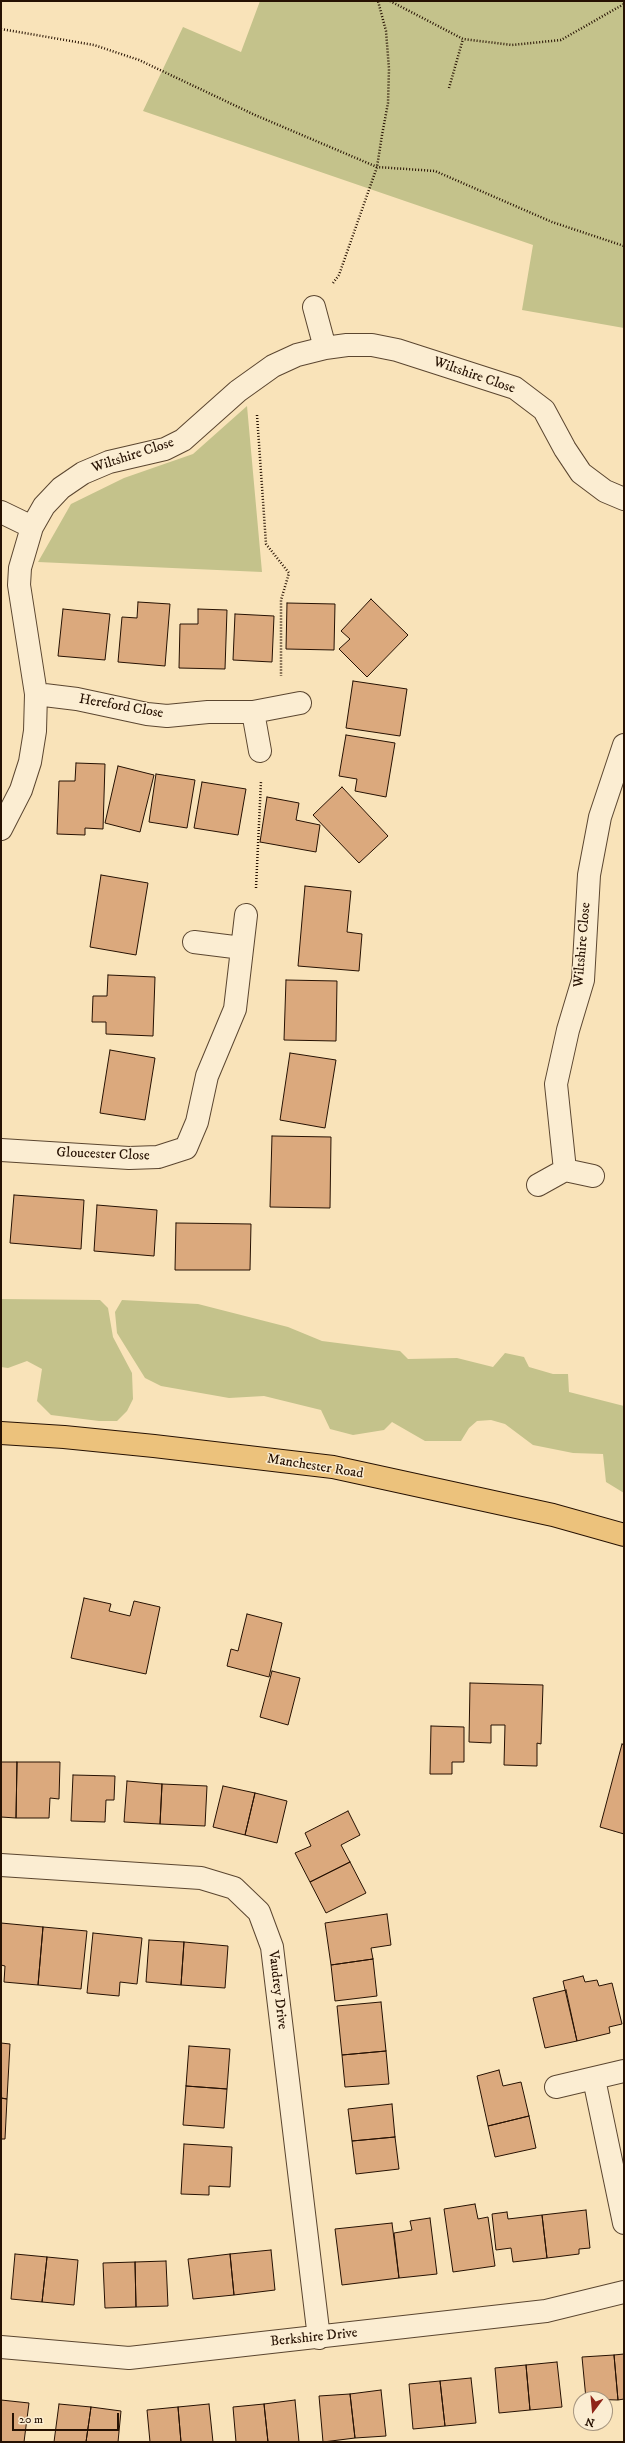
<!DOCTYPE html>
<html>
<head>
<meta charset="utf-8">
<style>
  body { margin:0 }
  #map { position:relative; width:625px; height:2443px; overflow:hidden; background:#f9e3b9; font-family:"IM FELL DW Pica",serif }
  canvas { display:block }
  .frame { position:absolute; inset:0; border:2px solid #261102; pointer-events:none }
  .north { position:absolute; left:573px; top:2391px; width:40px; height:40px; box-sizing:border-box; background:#fbedd2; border:1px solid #a6957f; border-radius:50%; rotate:196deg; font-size:11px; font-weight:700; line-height:16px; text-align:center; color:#261102 }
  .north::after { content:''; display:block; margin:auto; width:14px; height:18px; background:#8f2418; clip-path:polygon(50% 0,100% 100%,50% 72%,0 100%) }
  .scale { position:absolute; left:12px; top:2413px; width:107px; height:18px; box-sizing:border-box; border:2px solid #261102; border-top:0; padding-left:5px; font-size:12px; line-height:14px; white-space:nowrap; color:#261102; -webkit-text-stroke:3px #fbedd2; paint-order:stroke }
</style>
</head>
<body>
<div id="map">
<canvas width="625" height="2443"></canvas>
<div class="frame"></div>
<div class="north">N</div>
<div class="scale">20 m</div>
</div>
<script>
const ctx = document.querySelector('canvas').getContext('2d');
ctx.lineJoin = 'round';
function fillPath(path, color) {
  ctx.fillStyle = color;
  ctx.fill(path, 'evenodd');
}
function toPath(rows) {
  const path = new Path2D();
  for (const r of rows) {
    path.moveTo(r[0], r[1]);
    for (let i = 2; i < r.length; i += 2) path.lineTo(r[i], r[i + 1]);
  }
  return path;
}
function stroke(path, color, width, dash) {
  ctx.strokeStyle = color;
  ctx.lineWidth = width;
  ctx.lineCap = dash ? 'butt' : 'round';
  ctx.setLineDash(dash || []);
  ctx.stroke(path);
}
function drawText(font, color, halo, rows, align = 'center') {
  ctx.font = font + ' "IM FELL DW Pica",serif';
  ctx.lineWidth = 3;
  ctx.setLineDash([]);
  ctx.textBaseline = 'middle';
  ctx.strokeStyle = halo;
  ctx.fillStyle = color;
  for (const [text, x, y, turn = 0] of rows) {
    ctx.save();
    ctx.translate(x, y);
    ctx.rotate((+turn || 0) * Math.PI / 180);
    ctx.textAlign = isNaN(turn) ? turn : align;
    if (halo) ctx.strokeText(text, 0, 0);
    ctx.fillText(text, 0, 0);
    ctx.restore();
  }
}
const green = toPath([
  [260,1,624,1,624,328,522,310,533,245,143,111,183,27,241,52],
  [247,406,262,572,38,562,71,504,124,478,193,454],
  [1,1299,100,1300,108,1308,113,1337,132,1373,133,1399,127,1411,117,1421,99,1421,51,1415,37,1401,42,1369,27,1361,8,1368,1,1367],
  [122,1300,198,1304,288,1327,322,1341,400,1351,408,1359,457,1358,493,1367,505,1353,524,1357,529,1367,553,1374,568,1374,569,1392,624,1406,624,1493,606,1482,603,1454,573,1453,533,1445,505,1424,491,1420,477,1421,469,1428,461,1441,425,1441,392,1422,384,1430,353,1435,330,1429,321,1410,264,1396,229,1398,161,1386,145,1378,117,1333,115,1312]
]);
const building = toPath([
  [371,599,408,635,367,677,339,649,350,639,341,631,371,599],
  [138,602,170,604,165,666,118,662,122,617,137,618,138,602],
  [287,603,335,604,334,650,286,649,287,603],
  [63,609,110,614,105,660,58,656,63,609],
  [198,609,227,610,225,669,179,668,180,624,198,624,198,609],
  [235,614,274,616,272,662,233,660,235,614],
  [353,681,407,689,400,736,346,728,353,681],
  [346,735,395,743,386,797,355,791,357,779,339,776,346,735],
  [76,763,105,764,103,829,85,828,85,835,57,834,59,781,75,781,76,763],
  [118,766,154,775,140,832,105,823,118,766],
  [156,774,195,780,187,828,149,822,156,774],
  [202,782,246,789,238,835,194,828,202,782],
  [342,787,388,836,359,863,313,815,342,787],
  [267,797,299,803,296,820,320,825,316,852,260,842,267,797],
  [101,875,148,883,136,955,90,947,101,875],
  [305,886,351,891,347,932,362,934,359,971,298,966,305,886],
  [108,975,155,977,153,1036,106,1034,106,1022,92,1022,93,996,107,996,108,975],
  [286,980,337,981,336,1041,284,1040,286,980],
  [110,1050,155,1058,145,1120,100,1113,110,1050],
  [290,1053,336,1060,325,1128,280,1120,290,1053],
  [272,1136,331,1137,330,1208,270,1207,272,1136],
  [14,1195,84,1200,81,1249,10,1243,14,1195],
  [97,1205,157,1210,154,1256,94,1251,97,1205],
  [176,1223,251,1224,250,1270,175,1270,176,1223],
  [84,1598,111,1604,109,1611,130,1616,134,1601,160,1607,146,1674,71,1658,84,1598],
  [247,1614,282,1623,269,1677,227,1666,231,1649,238,1651,247,1614],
  [272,1671,300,1678,288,1725,260,1717,272,1671],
  [470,1683,543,1685,541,1744,537,1743,537,1766,504,1765,505,1725,491,1725,491,1743,469,1742,470,1683],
  [431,1726,464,1727,464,1762,452,1762,452,1774,430,1774,431,1726],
  [622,1744,624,1745,624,1834,600,1827,622,1744],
  [1,1762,17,1762,16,1818,1,1817,1,1762],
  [17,1762,60,1762,59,1799,50,1798,49,1818,16,1818,17,1762],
  [73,1775,115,1776,114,1800,106,1800,105,1822,71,1821,73,1775],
  [127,1781,162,1784,160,1824,124,1822,127,1781],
  [162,1784,207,1786,205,1826,160,1824,162,1784],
  [223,1786,255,1793,245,1835,213,1827,223,1786],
  [255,1793,287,1801,277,1843,245,1835,255,1793],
  [348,1811,360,1835,341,1845,350,1862,310,1882,295,1853,311,1846,305,1833,348,1811],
  [350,1862,366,1893,326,1913,310,1882,350,1862],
  [387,1914,391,1945,371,1948,373,1959,331,1965,325,1923,387,1914],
  [1,1923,43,1927,38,1985,4,1982,5,1966,1,1965,1,1923],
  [43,1927,87,1931,81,1989,38,1985,43,1927],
  [93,1933,142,1938,137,1984,120,1982,119,1996,87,1993,93,1933],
  [149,1940,184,1942,181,1985,146,1982,149,1940],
  [184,1942,228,1946,225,1988,181,1985,184,1942],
  [373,1959,377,1996,335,2001,331,1965,373,1959],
  [583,1976,585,1982,597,1980,599,1986,612,1983,622,2024,609,2027,610,2033,577,2041,563,1981,583,1976],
  [566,1990,577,2041,545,2048,533,1998,566,1990],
  [381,2002,386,2051,342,2055,337,2006,381,2002],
  [1,2043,10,2044,7,2099,1,2098,1,2043],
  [189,2046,230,2049,227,2089,186,2086,189,2046],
  [386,2051,389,2084,345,2087,342,2055,386,2051],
  [499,2070,503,2086,521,2082,529,2116,488,2126,477,2076,499,2070],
  [186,2086,227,2089,224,2128,183,2125,186,2086],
  [1,2098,7,2099,5,2139,1,2139,1,2098],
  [392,2104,395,2137,352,2141,348,2109,392,2104],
  [529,2116,536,2148,495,2157,488,2126,529,2116],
  [395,2137,399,2169,356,2174,352,2141,395,2137],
  [184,2144,232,2147,230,2187,209,2186,209,2195,181,2194,184,2144],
  [475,2204,478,2219,488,2217,495,2266,453,2272,444,2209,475,2204],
  [586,2210,590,2248,579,2249,579,2254,547,2258,542,2215,586,2210],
  [507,2212,508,2219,542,2215,547,2258,513,2262,511,2248,496,2250,492,2214,507,2212],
  [430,2218,437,2274,399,2278,394,2233,412,2230,410,2221,430,2218],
  [392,2223,399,2278,342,2285,335,2229,392,2223],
  [271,2250,275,2290,234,2295,230,2254,271,2250],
  [15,2254,47,2257,42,2302,11,2299,15,2254],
  [230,2254,234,2295,193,2299,188,2259,230,2254],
  [47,2257,78,2260,74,2305,42,2302,47,2257],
  [166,2261,168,2306,136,2307,135,2262,166,2261],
  [135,2262,136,2307,105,2308,103,2263,135,2262],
  [624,2354,624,2399,618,2400,614,2355,624,2354],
  [614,2355,618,2400,586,2399,582,2357,614,2355],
  [557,2362,562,2407,530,2410,526,2365,557,2362],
  [526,2365,530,2410,499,2413,495,2368,526,2365],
  [471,2378,476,2423,445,2426,440,2381,471,2378],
  [440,2381,445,2426,413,2429,409,2384,440,2381],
  [381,2390,386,2436,355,2438,350,2394,381,2390],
  [350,2394,355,2438,323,2442,319,2396,350,2394],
  [1,2400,29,2403,24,2442,1,2442,1,2400],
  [295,2400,299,2442,268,2442,264,2404,295,2400],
  [59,2404,91,2407,86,2442,54,2442,59,2404],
  [209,2404,213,2442,181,2442,178,2407,209,2404],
  [264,2404,268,2442,236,2442,233,2407,264,2404],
  [91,2407,121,2411,118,2442,86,2442,91,2407],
  [178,2407,181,2442,150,2442,147,2410,178,2407]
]);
const path = toPath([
  [390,1,463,39,512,45,561,40,624,4],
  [1,29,94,45,139,60,255,115,377,167,435,171,552,222,624,246],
  [449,88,463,39],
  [333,283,339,275,377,167,382,135,388,103,389,69,386,31,378,1],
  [257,415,266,544,289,573,281,600,281,676],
  [256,888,261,781]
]);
const minor = toPath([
  [314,307,325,348],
  [1,512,32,527],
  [36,694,77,699,147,714,167,716,208,712,253,712],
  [260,751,253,712,300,703],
  [1,829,21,790,30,762,35,731,36,694,19,585,20,568,32,527,44,506,61,488,83,473,109,462,165,449,183,440,238,391,273,366,297,355,325,348,347,345,372,345,397,350,515,388,544,410,565,449,581,473,605,491,624,499],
  [194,942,242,948],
  [1,1150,129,1158,158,1157,186,1148,197,1122,207,1076,235,1009,246,915],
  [565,1170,556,1084,568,1030,583,980,589,875,600,817,624,745],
  [538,1185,565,1170,593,1176],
  [1,1865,201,1878,234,1888,259,1912,272,1947,319,2338],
  [594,2079,624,2223],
  [556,2087,624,2071],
  [1,2347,129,2358,546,2311,624,2292]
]);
const major = toPath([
  [1,1433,64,1437,154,1446,333,1467,553,1515,624,1535]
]);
const streetNames = [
  ["Wiltshire Close",474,376,19],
  ["Wiltshire Close",133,456,-18],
  ["Hereford Close",121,707,10],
  ["Wiltshire Close",583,945,-85],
  ["Gloucester Close",103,1155,2],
  ["Manchester Road",315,1467,9],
  ["Vaudrey Drive",277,1990,83],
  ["Berkshire Drive",314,2338,-6]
];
fillPath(green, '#c4c28b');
fillPath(building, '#dba97d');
stroke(building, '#261102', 1);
stroke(minor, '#5b4630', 24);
stroke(major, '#261102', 24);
stroke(path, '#261102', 2.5, [1, 2]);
stroke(minor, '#fbedd2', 22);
stroke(major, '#ecc27c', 22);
drawText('14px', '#261102', '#fbedd2', streetNames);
</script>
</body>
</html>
